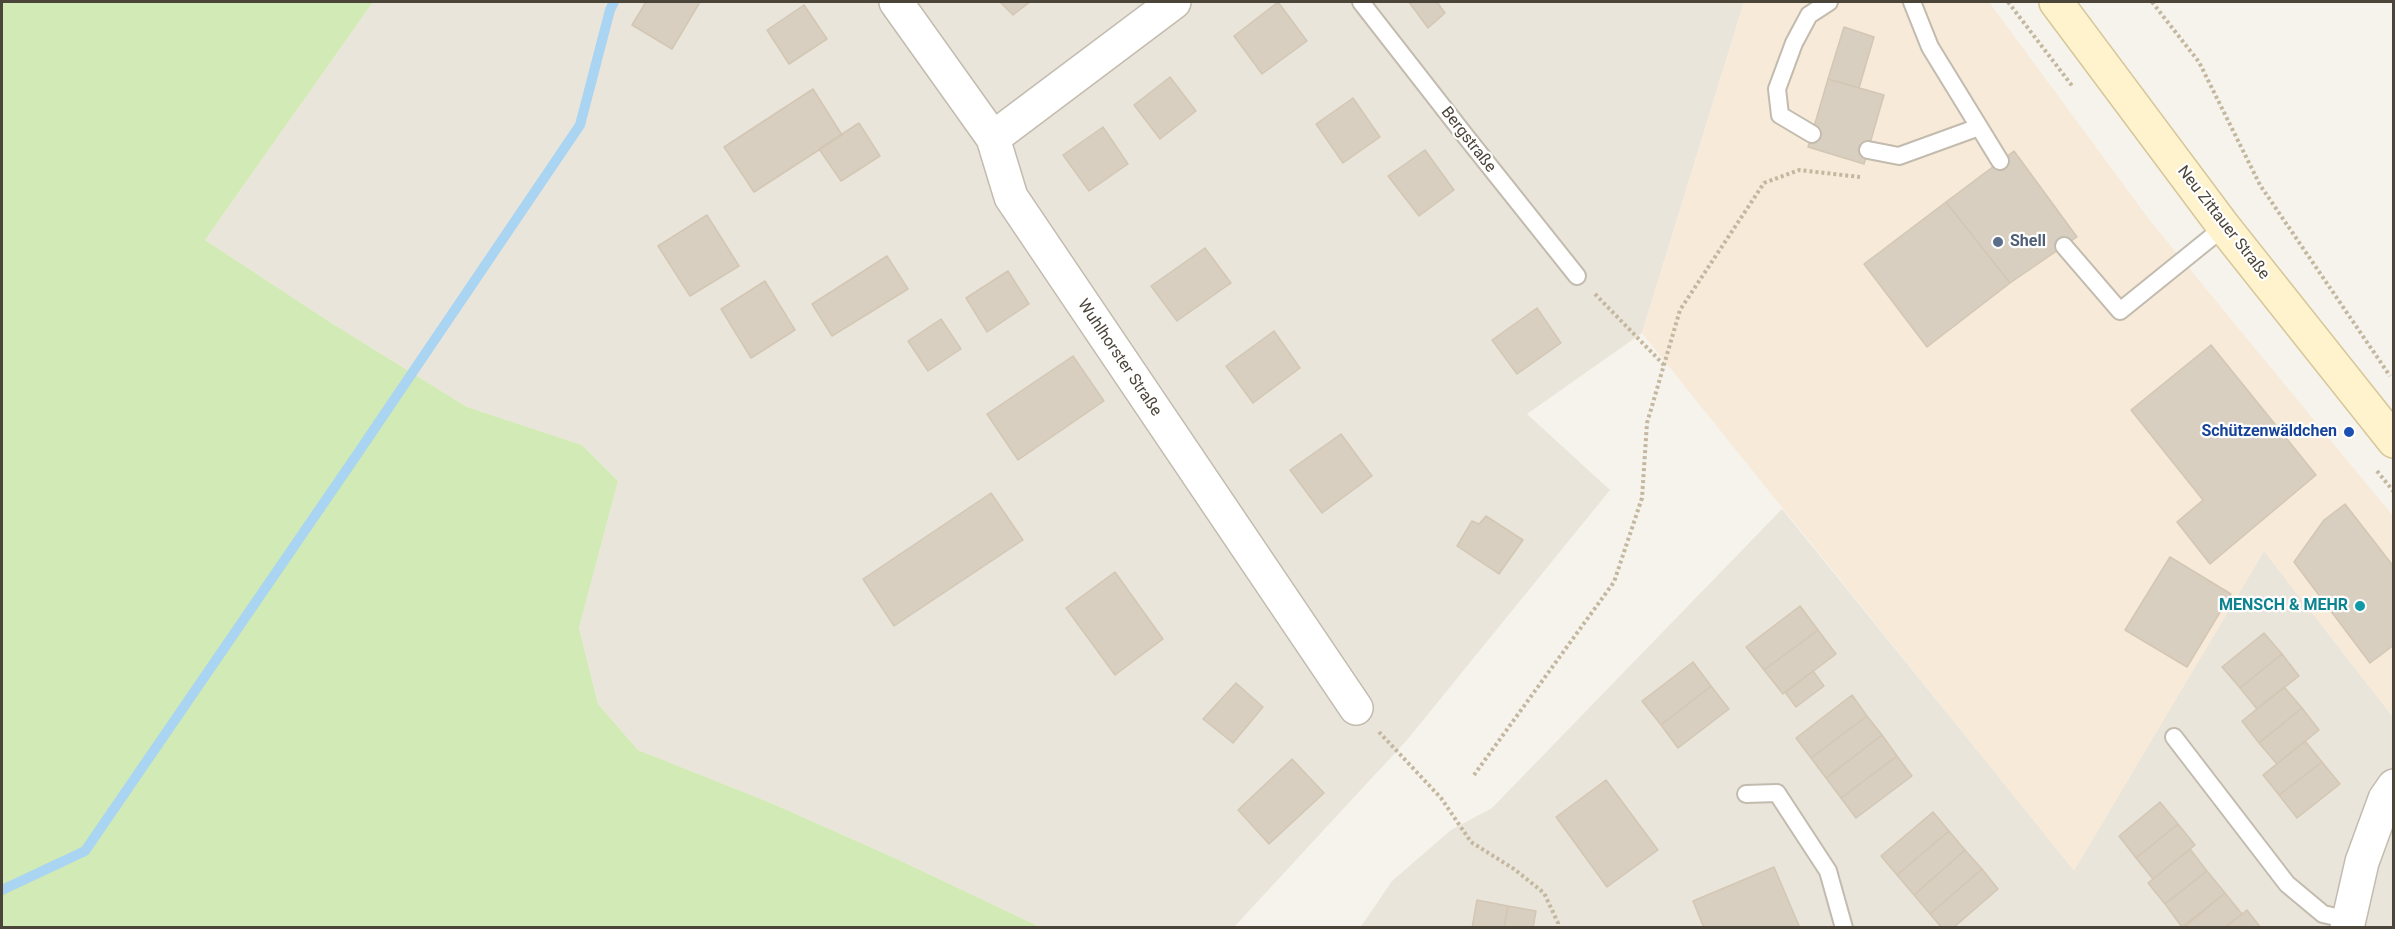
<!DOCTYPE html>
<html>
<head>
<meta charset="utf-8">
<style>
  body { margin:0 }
  #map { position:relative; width:2395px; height:929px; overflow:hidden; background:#f6f3ec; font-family:Roboto,sans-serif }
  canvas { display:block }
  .frame { position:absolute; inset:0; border:3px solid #4b4439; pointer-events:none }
</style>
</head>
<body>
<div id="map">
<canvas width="2395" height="929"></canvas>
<div class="frame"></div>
</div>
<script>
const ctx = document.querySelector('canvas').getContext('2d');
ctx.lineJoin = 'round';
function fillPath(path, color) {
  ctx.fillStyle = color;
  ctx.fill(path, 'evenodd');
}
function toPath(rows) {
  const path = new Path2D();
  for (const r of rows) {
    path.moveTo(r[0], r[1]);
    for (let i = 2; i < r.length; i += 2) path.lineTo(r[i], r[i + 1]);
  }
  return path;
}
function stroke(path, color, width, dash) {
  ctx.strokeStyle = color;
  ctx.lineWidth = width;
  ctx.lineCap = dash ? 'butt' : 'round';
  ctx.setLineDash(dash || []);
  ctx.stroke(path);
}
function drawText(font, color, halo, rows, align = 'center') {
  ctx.font = font + ' Roboto,sans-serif';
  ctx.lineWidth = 4.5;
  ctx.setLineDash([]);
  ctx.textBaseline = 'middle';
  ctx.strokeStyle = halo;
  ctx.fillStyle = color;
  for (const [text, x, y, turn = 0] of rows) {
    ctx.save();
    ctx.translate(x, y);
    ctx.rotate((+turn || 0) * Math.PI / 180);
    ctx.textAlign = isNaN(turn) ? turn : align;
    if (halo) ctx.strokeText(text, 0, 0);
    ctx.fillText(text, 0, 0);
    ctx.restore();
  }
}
const residential = toPath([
  [373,2,1744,2,1642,333,1527,414,1610,490,1407,740,1234,927,1040,927,897,859,771,803,638,750,598,704,579,628,618,481,582,445,467,407,333,324,205,240],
  [1782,509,2074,870,2264,551,2393,717,2393,927,1360,928,1392,881,1451,830,1492,808]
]);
const commercial = toPath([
  [1744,2,1989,2,2151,222,2393,516,2393,717,2264,551,2074,871,1642,333]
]);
const green = toPath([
  [2,2,373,2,205,240,333,324,467,407,582,445,618,481,579,628,598,704,638,750,771,803,897,859,1040,927,2,927]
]);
const stream = toPath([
  [2,890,85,851,358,453,580,125,610,10,614,2]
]);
const building = toPath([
  [646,2,700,2,672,49,632,25,646,2],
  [1000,2,1030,2,1013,15,1000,2],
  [1278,2,1307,41,1262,74,1234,36,1278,2],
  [1409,2,1437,2,1445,13,1428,28,1409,2],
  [804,5,827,39,789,64,767,30,804,5],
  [1844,27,1874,37,1859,88,1828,79,1844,27],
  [1170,77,1196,111,1160,139,1134,105,1170,77],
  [1828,79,1884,95,1864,164,1808,147,1828,79],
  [813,89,842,135,754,192,724,147,813,89],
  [1353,98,1380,137,1343,163,1316,124,1353,98],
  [859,123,880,156,841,181,819,149,859,123],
  [1103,127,1128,164,1089,191,1063,155,1103,127],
  [1425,150,1454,190,1419,216,1388,176,1425,150],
  [2014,151,2077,237,2010,283,1946,202,2014,151],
  [1946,202,2010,283,1927,347,1864,264,1946,202],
  [707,215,739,266,690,296,658,246,707,215],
  [1205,248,1231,283,1177,321,1151,286,1205,248],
  [887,256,908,289,832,336,812,304,887,256],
  [1008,271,1029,304,987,332,966,298,1008,271],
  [765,281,795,330,751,358,721,309,765,281],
  [1537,308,1561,343,1517,374,1492,340,1537,308],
  [941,319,961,349,928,371,908,341,941,319],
  [1274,331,1300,368,1253,403,1226,366,1274,331],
  [2211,345,2316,475,2210,564,2177,522,2203,500,2131,410,2211,345],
  [1073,356,1104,401,1018,460,987,414,1073,356],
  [1341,434,1372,476,1322,513,1290,470,1341,434],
  [991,493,1023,540,894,626,863,579,991,493],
  [2345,504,2394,567,2394,645,2370,663,2294,562,2324,520,2345,504],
  [1486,516,1523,540,1499,574,1457,546,1472,521,1479,524,1486,516],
  [2170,557,2231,594,2187,667,2125,630,2170,557],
  [1115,572,1163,639,1115,675,1066,608,1115,572],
  [1800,606,1818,630,1764,670,1746,647,1800,606],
  [1818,630,1836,654,1783,694,1764,670,1818,630],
  [2264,633,2282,654,2240,688,2222,667,2264,633],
  [2282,654,2299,676,2257,709,2240,688,2282,654],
  [1693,662,1711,686,1661,725,1642,701,1693,662],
  [1813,671,1824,686,1796,707,1785,692,1813,671],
  [1236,683,1263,707,1233,743,1203,719,1236,683],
  [1711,686,1729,709,1678,748,1661,725,1711,686],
  [2284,687,2302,708,2259,743,2242,721,2284,687],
  [1852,695,1867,716,1811,758,1796,738,1852,695],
  [2302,708,2319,730,2277,764,2259,743,2302,708],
  [1867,716,1882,735,1826,778,1811,758,1867,716],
  [1882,735,1897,756,1841,798,1826,778,1882,735],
  [2305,741,2322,762,2279,795,2263,775,2305,741],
  [1897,756,1912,776,1856,818,1841,798,1897,756],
  [1292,759,1324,793,1269,844,1238,810,1292,759],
  [2322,762,2340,784,2297,818,2279,795,2322,762],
  [1606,780,1658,850,1607,887,1556,817,1606,780],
  [2160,802,2178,824,2136,858,2119,836,2160,802],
  [1933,812,1949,831,1897,875,1881,856,1933,812],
  [2178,824,2195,845,2153,879,2136,858,2178,824],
  [1949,831,1965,850,1914,895,1897,875,1949,831],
  [2190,849,2207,871,2165,904,2148,883,2190,849],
  [1965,850,1982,869,1930,914,1914,895,1965,850],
  [1774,867,1800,928,1704,928,1693,901,1774,867],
  [1982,869,1998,889,1953,928,1942,928,1930,914,1982,869],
  [2207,871,2225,893,2182,927,2165,904,2207,871],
  [2225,893,2242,914,2224,928,2183,928,2225,893],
  [1477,900,1508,906,1504,928,1472,928,1477,900],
  [1508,906,1536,911,1533,928,1504,928,1508,906],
  [2247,910,2261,928,2224,928,2242,914,2247,910]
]);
const path = toPath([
  [2008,2,2073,87],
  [2152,2,2199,62,2260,185,2390,376],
  [1595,294,1664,365],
  [2377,471,2394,492],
  [1379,732,1441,798,1471,842,1514,869,1544,893,1558,923,1558,928],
  [1474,775,1614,582,1642,498,1647,423,1680,310,1764,183,1799,170,1860,177]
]);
const lane = toPath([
  [1361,2,1467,138,1577,276],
  [1912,2,1930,47,2000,161],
  [1812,134,1780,115,1777,89,1794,43,1809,15,1829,2],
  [1868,150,1899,156,1979,127],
  [2064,246,2120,311,2224,227],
  [2174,737,2287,884,2323,914,2349,920],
  [1746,794,1777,793,1828,871,1844,928]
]);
const street = toPath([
  [896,2,993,138,1011,197,1356,708],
  [993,138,1174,2],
  [2347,928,2362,862,2385,799,2394,786]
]);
const secondary = toPath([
  [2056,2,2224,227,2394,441]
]);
const markers = [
  [1998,242,6,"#5c6f8a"],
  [2349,432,6,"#1a4fb4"],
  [2360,606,6,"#0f9aa8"]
];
const streetNames = [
  ["Bergstraße",1468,140,52],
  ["Neu Zittauer Straße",2223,223,52],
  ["Wuhlhorster Straße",1119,358,56]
];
const serviceNames = [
  ["Shell",2010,242]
];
const transitNames = [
  ["Schützenwäldchen",2337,432]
];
const cultureNames = [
  ["MENSCH & MEHR",2348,606]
];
fillPath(residential, '#eae5da');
fillPath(commercial, '#f7ead8');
fillPath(green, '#d2eab5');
stroke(stream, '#a9d4f2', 10);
fillPath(building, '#d8cfc1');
stroke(building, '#d3c7b4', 1.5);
stroke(lane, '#c2bbae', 20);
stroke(street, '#c2bbae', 36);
stroke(secondary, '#d6c79b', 36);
stroke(path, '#c4b79f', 4, [3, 3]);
stroke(lane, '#fff', 16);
stroke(street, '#fff', 33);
stroke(secondary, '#fff3cd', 33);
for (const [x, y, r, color] of markers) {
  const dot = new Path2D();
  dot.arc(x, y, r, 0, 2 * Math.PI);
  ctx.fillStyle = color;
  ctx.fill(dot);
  stroke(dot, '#fff', 2);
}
drawText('16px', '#4b4439', '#fff', streetNames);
drawText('bold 16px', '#4e5e75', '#fff', serviceNames, 'left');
drawText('bold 16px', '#164399', '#fff', transitNames, 'right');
drawText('bold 16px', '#0d838f', '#fff', cultureNames, 'right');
</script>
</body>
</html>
